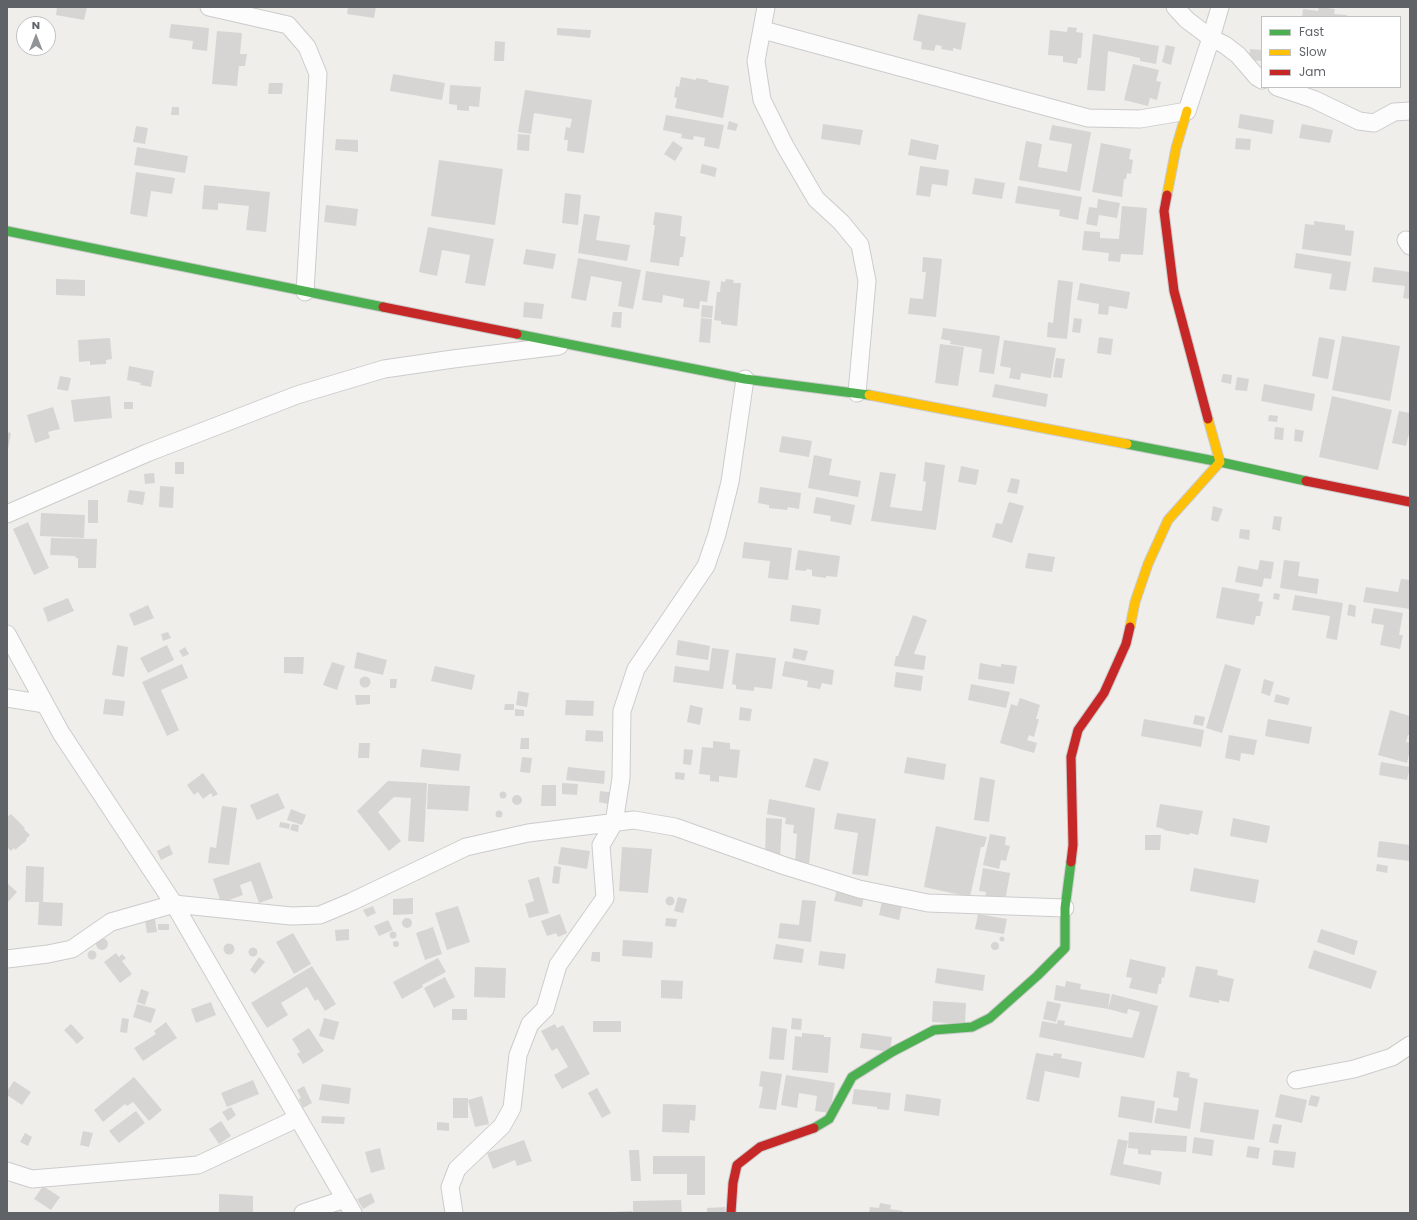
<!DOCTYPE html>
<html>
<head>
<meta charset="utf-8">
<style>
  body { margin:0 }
  #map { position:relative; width:1417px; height:1220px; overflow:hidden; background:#efeeea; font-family:Poppins,sans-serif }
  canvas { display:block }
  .frame { position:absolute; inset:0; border:8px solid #5f6368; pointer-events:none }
  .legend { position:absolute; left:1261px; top:16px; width:140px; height:72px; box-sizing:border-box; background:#fff; border:1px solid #bfc1c3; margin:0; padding:5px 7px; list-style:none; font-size:12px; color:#5f6368 }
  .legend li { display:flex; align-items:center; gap:8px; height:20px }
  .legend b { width:20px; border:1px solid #bfc1c3 }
  .north { position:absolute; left:16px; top:16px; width:40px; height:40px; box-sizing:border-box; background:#fff; border:1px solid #bfc1c3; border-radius:50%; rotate:0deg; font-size:11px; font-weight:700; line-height:16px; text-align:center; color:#5f6368 }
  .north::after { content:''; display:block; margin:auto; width:14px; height:18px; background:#919496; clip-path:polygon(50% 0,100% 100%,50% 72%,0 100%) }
</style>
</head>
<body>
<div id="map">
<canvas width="1417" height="1220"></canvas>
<div class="frame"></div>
<ul class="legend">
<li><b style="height:5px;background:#4caf50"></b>Fast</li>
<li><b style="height:5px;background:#ffc107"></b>Slow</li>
<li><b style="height:5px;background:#c62828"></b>Jam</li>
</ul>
<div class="north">N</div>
</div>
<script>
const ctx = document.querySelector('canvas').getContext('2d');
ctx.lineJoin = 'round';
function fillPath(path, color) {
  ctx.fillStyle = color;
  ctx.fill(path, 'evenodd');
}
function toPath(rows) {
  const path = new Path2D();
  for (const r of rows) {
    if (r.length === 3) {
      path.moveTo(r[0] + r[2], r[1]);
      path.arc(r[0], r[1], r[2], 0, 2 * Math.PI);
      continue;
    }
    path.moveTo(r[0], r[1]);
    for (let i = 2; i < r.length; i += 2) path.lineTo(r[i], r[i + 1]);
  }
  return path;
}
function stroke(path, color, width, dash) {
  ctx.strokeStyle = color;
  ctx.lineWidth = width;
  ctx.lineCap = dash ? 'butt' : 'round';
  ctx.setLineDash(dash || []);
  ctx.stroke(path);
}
const building = toPath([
  [57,7,87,7,84,20,56,15],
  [348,7,376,7,374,18,347,14],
  [1319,7,1335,9,1334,14,1347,15,1347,17,1302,17,1303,9,1318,11],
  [918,14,966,23,961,50,953,48,953,51,941,49,942,46,936,45,934,51,921,49,922,42,913,40],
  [171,24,209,28,207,51,192,49,193,41,169,38],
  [1068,27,1077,28,1076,32,1083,33,1081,58,1078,58,1077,64,1063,62,1063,56,1048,55,1050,30,1067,32],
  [557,28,591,30,590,38,557,35],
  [217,31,242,33,240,54,247,54,245,66,239,66,237,86,212,84],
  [1093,34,1159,46,1156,64,1140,61,1140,58,1108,51,1105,91,1087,90],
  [495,41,505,42,504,61,494,61],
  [1166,45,1175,47,1171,65,1162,62],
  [1250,49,1262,50,1262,61,1249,60],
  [1133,64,1159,70,1156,81,1161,82,1157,100,1150,98,1148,106,1124,100],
  [393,74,445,83,442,100,390,91],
  [681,77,696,80,696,78,708,80,708,82,729,86,723,118,675,108,677,98,674,97,676,86,679,87],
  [269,83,283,83,282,94,268,94],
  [450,85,481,87,479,107,469,106,469,111,457,110,457,105,449,104],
  [525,90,592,100,584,153,567,151,568,140,564,140,566,127,570,128,572,119,534,113,531,134,518,132],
  [172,107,179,107,179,115,171,115],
  [1240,114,1274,120,1272,134,1238,128],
  [666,115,724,125,719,149,704,146,705,138,694,136,693,140,681,138,682,134,663,130],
  [729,121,738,124,736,131,727,129],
  [823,124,863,130,860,145,821,139],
  [1302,124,1333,130,1330,143,1299,138],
  [1052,125,1091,132,1080,191,1019,180,1026,141,1042,144,1038,167,1067,172,1072,144,1049,140],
  [136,126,148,128,145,144,133,142],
  [518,134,530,135,529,151,517,150],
  [1236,138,1251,139,1250,150,1235,149],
  [336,139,358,140,358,152,335,150],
  [911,139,939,145,936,160,908,155],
  [673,141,683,148,675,161,664,154],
  [1101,143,1131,149,1129,159,1133,160,1131,174,1127,173,1126,179,1124,179,1122,197,1092,192],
  [137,147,188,156,185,173,134,165],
  [439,160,503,169,495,225,431,216],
  [702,164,717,168,715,177,700,173],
  [920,166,949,170,947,186,932,184,930,197,916,195],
  [136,172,175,178,172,194,151,191,147,217,130,214],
  [975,178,1005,183,1002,199,972,194],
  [204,185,270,192,266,232,246,230,249,206,218,203,218,210,202,209],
  [1018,186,1082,197,1078,220,1059,216,1060,210,1015,203],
  [565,193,581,195,578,225,562,223],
  [1098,199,1120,203,1117,218,1099,215,1097,226,1086,224,1089,207,1097,208],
  [326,205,358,209,356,226,324,222],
  [1122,206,1147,208,1143,255,1121,254,1120,262,1108,261,1109,253,1082,250,1084,231,1100,232,1100,238,1119,239],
  [655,212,682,216,680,236,686,237,683,257,680,257,679,266,650,262,655,225,653,225],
  [584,214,600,216,596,240,630,245,627,261,578,253],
  [1314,221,1345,225,1345,230,1354,231,1351,256,1302,249,1305,224,1314,225],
  [428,227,494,239,485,286,465,283,470,255,442,250,437,276,419,272],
  [526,249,556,254,553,269,523,264],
  [1296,253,1351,262,1346,291,1329,289,1332,274,1294,268],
  [923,257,942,259,936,317,908,314,910,298,923,299,926,272,922,272],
  [578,258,641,270,633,309,618,306,622,282,591,276,586,301,571,298],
  [1374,267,1410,272,1410,299,1403,298,1405,286,1372,282],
  [646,271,710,281,707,302,700,301,699,309,683,307,684,299,663,295,662,303,642,300],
  [56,279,85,280,85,296,56,295],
  [726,279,734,280,733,283,741,283,737,326,721,324,721,321,714,320,717,292,720,292,721,281,725,282],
  [1058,280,1073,282,1067,339,1047,337,1048,322,1053,323],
  [1080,283,1130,292,1127,309,1109,306,1108,315,1098,314,1099,304,1077,300],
  [524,302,544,304,542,319,523,317],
  [702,305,713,306,712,318,701,317],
  [613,312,622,312,621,328,611,327],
  [701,318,712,319,710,343,699,342],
  [1074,318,1082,319,1080,333,1072,332],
  [943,328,1000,336,994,374,979,372,982,349,950,344,951,341,941,339],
  [1342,336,1400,346,1390,401,1332,390],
  [1099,337,1113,339,1111,355,1097,353],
  [1319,337,1335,340,1328,379,1312,376],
  [110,338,112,359,106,360,106,364,90,365,90,361,79,362,78,340],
  [1004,340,1056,348,1051,378,1021,373,1020,380,1009,378,1011,368,1000,366],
  [940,344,964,347,958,386,935,383],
  [1056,358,1065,359,1062,378,1053,377],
  [129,366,154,371,151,387,140,385,141,383,127,380],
  [1223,374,1232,375,1231,384,1221,382],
  [60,376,71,378,68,391,57,389],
  [1237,377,1249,379,1247,391,1235,390],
  [995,384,1048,394,1046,407,992,397],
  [1264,384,1315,394,1312,411,1261,401],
  [110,396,112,418,74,422,71,400],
  [1332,396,1392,410,1378,470,1319,457],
  [124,402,133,402,133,409,124,409],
  [53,407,60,429,48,432,50,438,35,443,27,415],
  [1399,411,1410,413,1410,429,1406,446,1392,443],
  [1269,415,1278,416,1277,422,1268,421],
  [1275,427,1284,428,1283,440,1274,439],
  [1295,429,1304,431,1302,442,1294,441],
  [7,432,11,433,8,449,7,449],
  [782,436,812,441,809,457,779,452],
  [814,455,832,459,829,475,861,481,858,497,808,488],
  [175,462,184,462,184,474,175,474],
  [925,462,945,465,936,530,871,521,880,472,896,474,890,507,922,511,926,482,923,481],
  [961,466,979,470,976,485,958,482],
  [154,473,155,483,145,484,144,474],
  [1011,478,1020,480,1017,494,1007,492],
  [160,486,174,487,173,508,159,507],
  [760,487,801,493,799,509,788,507,787,510,769,508,769,505,758,503],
  [129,490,145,492,143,505,127,502],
  [816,497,855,505,851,525,830,521,831,516,813,513],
  [88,500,98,500,98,523,88,523],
  [1009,502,1024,506,1012,543,992,537,996,523,1002,524],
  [1213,506,1223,509,1218,522,1211,520],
  [41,513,85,515,84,538,40,536],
  [1274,516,1282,517,1280,531,1272,529],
  [28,522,49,568,34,575,13,529],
  [1240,529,1250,530,1249,540,1239,538],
  [51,538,97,539,96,568,78,568,78,558,75,558,76,556,50,555],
  [744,542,792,548,788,580,768,578,770,561,742,558],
  [798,550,840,556,837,577,826,576,826,578,812,576,812,570,807,569,806,571,795,570],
  [1028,553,1055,557,1052,572,1025,568],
  [1260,560,1274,562,1271,579,1264,578,1262,587,1235,582,1238,566,1258,570],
  [1284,560,1300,562,1298,576,1319,579,1317,594,1280,588],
  [1401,579,1410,580,1410,609,1363,602,1366,587,1398,592],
  [1222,587,1260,594,1258,601,1263,602,1260,616,1256,616,1254,625,1216,618],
  [1274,593,1280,594,1279,600,1273,599],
  [1295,595,1343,603,1337,640,1326,638,1330,616,1292,610],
  [68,598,74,611,48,622,43,608],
  [1349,604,1356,606,1355,617,1347,615],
  [148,605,154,618,134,626,129,614],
  [792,605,821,609,819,625,790,621],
  [1374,608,1403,613,1399,635,1403,635,1400,649,1380,645,1384,625,1371,623],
  [913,615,927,620,914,654,926,656,924,670,894,666,896,656,898,656],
  [168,632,171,638,163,641,161,634],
  [678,640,710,646,708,660,676,655],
  [117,645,128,647,124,677,112,675],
  [167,645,174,660,148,673,140,658],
  [185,647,189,654,183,657,179,651],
  [712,648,729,650,723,689,673,682,675,666,709,671],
  [794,648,808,651,805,661,792,658],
  [357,652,387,660,383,675,354,668],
  [736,653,776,658,772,689,754,687,754,691,736,689,736,685,732,684],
  [284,657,304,657,303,674,284,673],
  [785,661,834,670,832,685,822,683,820,689,807,687,808,681,782,676],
  [332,662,345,666,337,690,323,685],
  [980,663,1001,667,1001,664,1017,666,1014,684,978,679],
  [182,664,188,678,161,690,179,730,167,736,142,682],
  [1225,664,1241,669,1222,733,1206,728],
  [435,666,475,675,472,690,431,681],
  [896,672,923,676,921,691,894,687],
  [365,682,5.5],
  [390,679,397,679,396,688,390,688],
  [1264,679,1274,682,1270,696,1261,693],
  [971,684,1010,692,1006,708,968,700],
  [518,691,529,693,527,707,516,705],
  [1276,694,1290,698,1288,705,1274,702],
  [355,695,370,695,370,704,356,705],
  [1020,698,1040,705,1036,719,1039,719,1034,737,1029,735,1027,740,1037,743,1034,753,1000,743,1011,704,1017,706],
  [105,699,125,701,123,716,103,714],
  [566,700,594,701,593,716,565,715],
  [505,704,514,704,514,710,504,710],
  [690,705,703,708,700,725,687,722],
  [740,707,752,709,750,721,739,720],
  [515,709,524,710,524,716,515,716],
  [1390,710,1410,716,1410,735,1408,735,1406,742,1410,743,1410,750,1407,763,1378,755],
  [1195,715,1205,717,1203,726,1193,724],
  [1144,719,1204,730,1201,747,1141,736],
  [1268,719,1312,727,1309,744,1265,736],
  [586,730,603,731,603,742,585,741],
  [1229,735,1257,740,1254,755,1241,753,1240,761,1225,758],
  [521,738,529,738,529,749,520,749],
  [713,741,730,743,730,749,740,750,737,778,719,776,719,782,710,781,710,775,699,774,702,747,713,748],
  [359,743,370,743,369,758,358,758],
  [422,749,461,754,459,771,420,767],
  [684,749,693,750,691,765,683,764],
  [522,757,532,758,530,773,520,772],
  [907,757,946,764,944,780,904,773],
  [814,758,829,762,820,791,805,787],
  [1381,762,1410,767,1407,780,1379,775],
  [568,767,605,771,604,784,566,780],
  [675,772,685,773,684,780,675,779],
  [203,773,218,794,213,797,211,793,203,799,198,792,194,795,187,785],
  [980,777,995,780,989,822,974,820],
  [388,781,427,783,424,842,408,841,411,798,394,797,378,812,401,841,389,851,357,811],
  [562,783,578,784,577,795,562,794],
  [428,784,470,786,468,811,427,809],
  [542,785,556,785,556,806,541,806],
  [600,791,615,793,613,805,599,802],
  [503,795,3.5],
  [278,793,285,808,257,820,250,805],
  [517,800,5],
  [769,799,815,808,809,864,795,863,797,834,793,833,794,825,785,824,786,818,767,814],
  [1160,804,1203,811,1198,835,1190,833,1189,835,1164,830,1164,829,1156,827],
  [222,806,237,808,229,865,208,863,210,847,216,848],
  [291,809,306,815,302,825,287,820],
  [499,814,3.5],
  [837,813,876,819,868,876,852,874,858,833,834,829],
  [11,814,25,828,24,829,30,835,26,839,27,840,15,850,14,848,11,851,7,847,7,817],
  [766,818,782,819,780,858,765,858],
  [1233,818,1270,826,1267,843,1230,836],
  [280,822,290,824,289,829,279,827],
  [292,824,299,825,298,832,290,830],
  [936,826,987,837,984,847,981,847,970,897,924,887],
  [990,834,1006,837,1005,845,1010,846,1006,861,1001,860,999,869,983,865],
  [1145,835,1161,835,1160,850,1145,850],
  [1379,841,1410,845,1410,861,1377,857],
  [169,845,173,854,161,860,157,851],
  [561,847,590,851,587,869,558,864],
  [622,847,652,849,648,893,619,891],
  [260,862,273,898,259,903,251,881,240,885,243,895,221,903,213,879],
  [1377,864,1388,866,1387,873,1376,871],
  [26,866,44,867,43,902,63,903,62,926,38,925,39,902,25,902],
  [554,866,561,867,559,884,552,883],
  [983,868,1010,873,1006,896,1002,896,1001,900,985,897,986,892,979,891],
  [1194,868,1259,880,1255,903,1190,891],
  [539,877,549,913,529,918,525,904,534,901,528,880],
  [7,883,17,892,7,903],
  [837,889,864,895,862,907,834,901],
  [670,901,4.5],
  [678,897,687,899,683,913,674,911],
  [413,898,413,914,393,915,393,899],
  [802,900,816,901,811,942,778,938,780,923,799,925],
  [882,901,902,906,899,920,879,915],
  [373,906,376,913,367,917,363,910],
  [458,906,470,942,447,950,435,913],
  [560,914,567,933,558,937,556,933,547,936,541,921],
  [978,914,1007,919,1004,934,975,929],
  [666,918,677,919,676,927,665,926],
  [407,923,5],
  [155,919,157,932,147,933,145,920],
  [388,920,393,930,379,936,374,926],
  [158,924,169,924,169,930,158,930],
  [433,927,442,954,425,960,416,933],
  [349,929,349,940,336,941,335,930],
  [1321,929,1358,941,1354,955,1317,942],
  [393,935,3.5],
  [293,933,311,964,294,974,276,942],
  [1002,939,2.5],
  [102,944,6],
  [623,940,653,942,652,958,622,956],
  [396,944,3],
  [995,946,4],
  [229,949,5.5],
  [776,944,804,949,802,963,773,959],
  [253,952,4.5],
  [1314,950,1377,971,1371,989,1308,968],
  [92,955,4.5],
  [820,951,846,954,844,969,818,965],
  [592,952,600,952,600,962,591,961],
  [116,953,119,957,122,954,126,958,122,961,132,974,120,983,104,962],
  [259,957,265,962,255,974,250,970],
  [438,958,446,972,422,985,423,987,402,999,393,982],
  [1130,959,1166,967,1164,978,1162,977,1161,984,1159,984,1157,994,1129,988,1132,978,1126,977],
  [312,966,336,1004,325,1011,318,999,315,1001,307,987,281,1003,288,1015,267,1028,251,1003],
  [1196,966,1218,970,1217,975,1234,979,1229,1002,1219,1000,1219,1003,1189,997],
  [475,967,506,968,505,998,474,997],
  [937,968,985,975,983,991,935,983],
  [445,977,455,997,434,1008,424,988],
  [661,980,683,981,682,999,661,998],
  [1066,981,1081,984,1080,989,1110,994,1108,1009,1054,1000,1056,985,1065,987],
  [141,989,149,992,145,1005,137,1002],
  [1112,994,1158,1006,1144,1058,1039,1037,1042,1021,1057,1024,1058,1020,1065,1021,1064,1025,1132,1038,1140,1012,1128,1009,1127,1014,1108,1009],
  [933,1001,966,1003,965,1024,932,1022],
  [1047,1001,1061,1004,1056,1022,1043,1019],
  [211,1002,216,1015,196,1023,191,1009],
  [137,1004,156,1009,151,1023,133,1017],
  [452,1009,467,1009,467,1020,452,1020],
  [122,1018,129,1019,127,1033,120,1032],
  [324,1018,339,1022,334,1040,319,1036],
  [792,1018,802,1019,801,1030,791,1029],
  [593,1021,621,1021,621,1032,593,1032],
  [166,1022,177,1038,143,1061,134,1048,156,1034,154,1031],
  [71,1024,84,1038,77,1044,64,1030],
  [555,1024,557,1028,563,1025,590,1074,562,1089,554,1075,568,1067,557,1048,552,1051,541,1031],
  [772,1027,787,1029,784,1060,769,1059],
  [309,1028,324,1051,303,1064,297,1054,300,1052,292,1039],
  [802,1033,824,1035,824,1037,831,1037,828,1073,792,1070,795,1036,802,1037],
  [862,1033,892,1037,890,1052,860,1048],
  [1036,1053,1053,1056,1054,1053,1062,1054,1061,1058,1082,1062,1079,1078,1045,1071,1039,1102,1026,1099],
  [761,1071,782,1074,776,1110,759,1108,763,1087,759,1086],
  [1177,1071,1190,1073,1189,1077,1198,1079,1190,1129,1154,1123,1157,1108,1177,1111,1179,1098,1173,1097],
  [786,1075,835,1083,830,1113,815,1111,817,1096,799,1093,797,1108,781,1105],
  [134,1077,162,1110,149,1121,133,1102,127,1106,125,1104,103,1122,94,1110],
  [253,1080,259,1094,227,1107,221,1093],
  [14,1081,31,1092,22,1105,7,1095,7,1091],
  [322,1084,351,1088,349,1104,319,1100],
  [304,1086,312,1103,303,1108,299,1099,301,1098,297,1090],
  [597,1088,611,1113,602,1118,588,1093],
  [854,1089,891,1093,889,1110,877,1109,877,1107,852,1104],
  [906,1094,941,1099,939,1116,904,1111],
  [1280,1094,1307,1100,1302,1123,1275,1117],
  [1311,1095,1320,1097,1317,1107,1308,1105],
  [482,1096,489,1124,475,1127,468,1100],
  [1121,1096,1155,1101,1152,1123,1118,1117],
  [453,1098,468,1098,468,1118,453,1118],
  [1204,1102,1259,1110,1254,1140,1200,1132],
  [663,1104,696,1105,695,1121,690,1120,689,1133,662,1132],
  [231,1107,236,1115,228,1121,222,1112],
  [136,1111,145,1123,119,1143,109,1131],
  [322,1116,345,1117,344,1124,321,1123],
  [221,1121,231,1136,219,1144,209,1129],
  [437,1122,449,1123,449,1131,437,1130],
  [1273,1124,1282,1125,1278,1144,1269,1142],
  [83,1131,93,1133,89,1147,80,1145],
  [1129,1132,1187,1136,1186,1152,1151,1150,1151,1155,1138,1154,1138,1149,1128,1148],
  [25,1133,32,1137,28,1146,20,1142],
  [1194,1137,1214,1140,1212,1156,1192,1153],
  [1118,1139,1128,1141,1123,1164,1162,1172,1160,1185,1110,1175],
  [524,1140,532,1161,517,1166,515,1160,493,1169,487,1153],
  [1248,1146,1260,1148,1258,1159,1246,1157],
  [380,1148,385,1169,371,1173,365,1152],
  [629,1150,639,1150,641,1181,631,1181],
  [1274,1150,1296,1152,1294,1168,1272,1165],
  [653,1156,705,1156,705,1195,687,1195,687,1174,653,1174],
  [43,1186,60,1197,51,1210,34,1199],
  [371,1193,375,1202,363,1209,357,1199],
  [219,1194,253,1196,253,1213,219,1212],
  [681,1200,682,1213,633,1213,633,1201],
  [880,1203,891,1205,890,1209,903,1211,903,1213,869,1213,870,1207,879,1208],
  [725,1207,725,1213,707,1213,707,1208],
  [632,1211,632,1213,612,1213,612,1212]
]);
const street = toPath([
  [209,7,288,25,307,47,318,74,305,292],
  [766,7,756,61,762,100,785,146,816,199,841,222,860,245,867,281,857,393],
  [1220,7,1211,38,1225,45,1238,55,1257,77,1262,80],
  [763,30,1088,118,1140,119,1187,111,1211,38,1187,20,1175,7],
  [1277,87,1313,99,1359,121,1374,123,1394,112,1410,111],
  [1406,240,1410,246],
  [7,514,147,453,297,395,384,369,453,359,559,346],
  [7,634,61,733,174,904,353,1213],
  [7,698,45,704],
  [7,959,48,954,72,949,111,922,174,904,291,916,320,915,351,902,466,847,528,833,634,820,675,827,785,866,859,889,928,903,1065,908],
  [1296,1080,1354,1069,1392,1057,1410,1045],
  [7,1171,32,1179,198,1165,298,1118],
  [303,1213,345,1199],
  [454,1213,450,1187,457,1169,502,1126,512,1108,518,1055,530,1024,545,1009,558,965,605,898,601,845,614,823,621,778,622,711,636,669,706,566,717,534,730,482,745,379]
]);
const fast = toPath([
  [7,231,383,307],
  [517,334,745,379,869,395],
  [1127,444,1220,462,1306,481],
  [814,1128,829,1119,852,1077,892,1052,934,1030,972,1027,990,1018,1037,976,1065,948,1065,908,1071,862]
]);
const slow = toPath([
  [1167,195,1176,148,1187,111],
  [869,395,1127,444],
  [1130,627,1135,602,1148,564,1168,520,1220,462,1208,419]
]);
const jam = toPath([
  [1167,195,1164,211,1174,291,1208,419],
  [383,307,517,334],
  [1306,481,1410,502],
  [1071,862,1073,845,1071,757,1078,730,1104,693,1126,644,1130,627],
  [731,1213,733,1183,737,1165,760,1147,814,1128]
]);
fillPath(building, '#d6d5d3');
stroke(street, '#cbcccc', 19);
stroke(fast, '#cacacb', 11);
stroke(slow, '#cacacb', 11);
stroke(jam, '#cacacb', 11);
stroke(street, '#fdfcfc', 17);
stroke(fast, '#4caf50', 9);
stroke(slow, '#ffc107', 9);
stroke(jam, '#c62828', 9);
</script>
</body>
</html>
